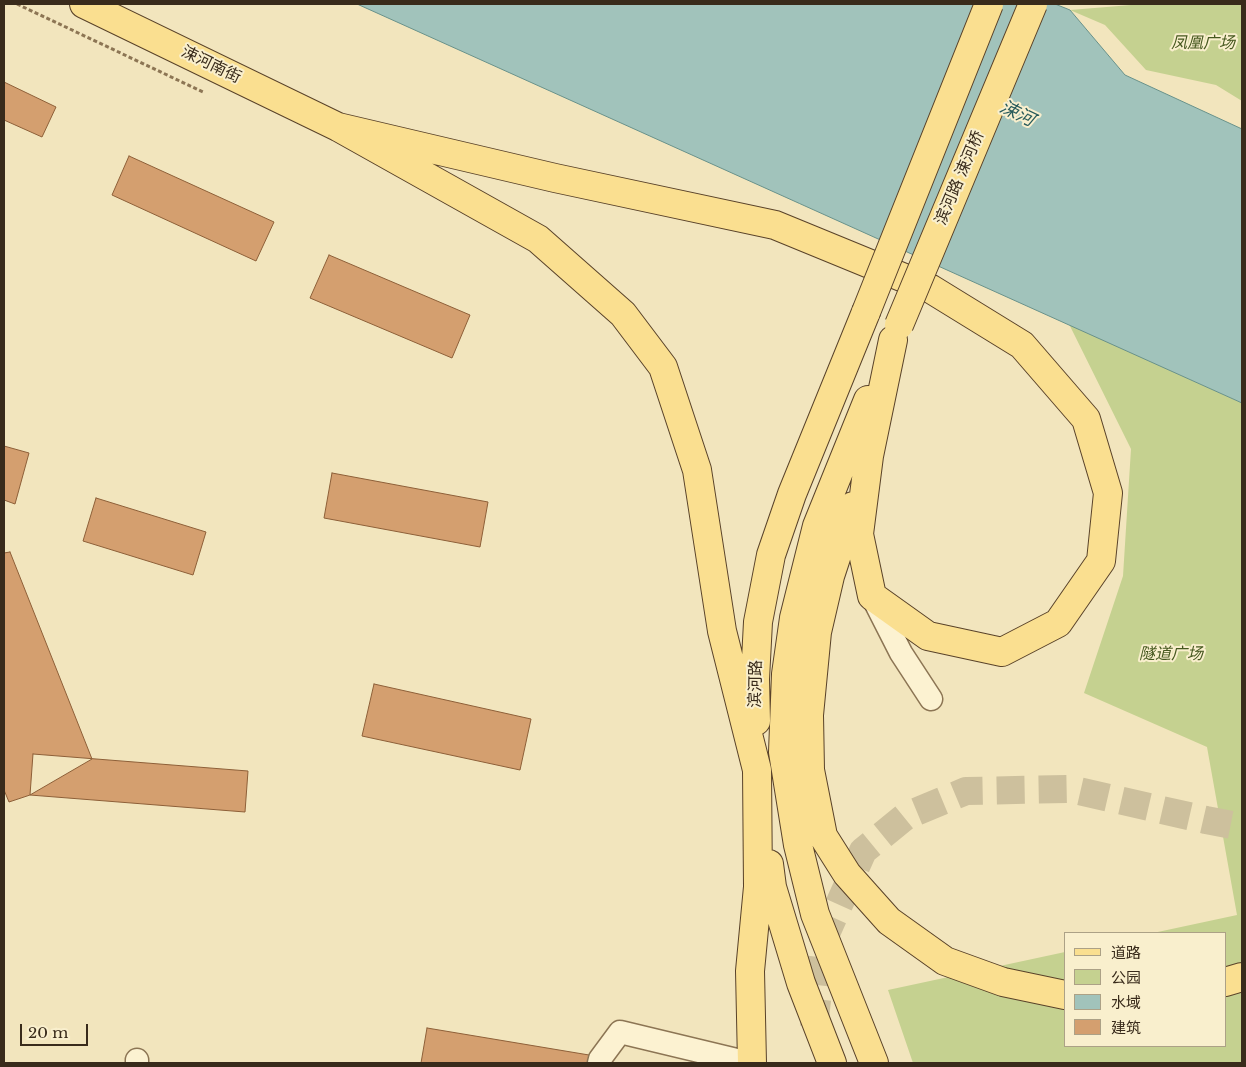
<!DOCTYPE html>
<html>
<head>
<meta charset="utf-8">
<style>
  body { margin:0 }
  #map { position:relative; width:1246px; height:1067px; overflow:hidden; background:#f2e5bd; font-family:"Libre Baskerville","Noto Sans SC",serif }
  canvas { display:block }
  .frame { position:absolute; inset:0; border:5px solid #392b1b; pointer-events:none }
  .legend { position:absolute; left:1064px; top:932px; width:162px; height:115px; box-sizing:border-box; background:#f9efcd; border:1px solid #aca186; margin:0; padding:6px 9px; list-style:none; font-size:15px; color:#392b1b }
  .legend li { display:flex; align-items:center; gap:10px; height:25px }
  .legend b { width:25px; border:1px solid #aca186 }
  .scale { position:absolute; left:20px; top:1024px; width:68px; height:22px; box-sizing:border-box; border:2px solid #392b1b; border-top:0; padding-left:6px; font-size:15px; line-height:18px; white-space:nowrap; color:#392b1b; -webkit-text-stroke:4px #f9efcd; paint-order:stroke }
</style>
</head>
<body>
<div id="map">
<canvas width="1246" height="1067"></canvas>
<div class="frame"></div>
<ul class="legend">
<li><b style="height:6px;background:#fadf90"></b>道路</li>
<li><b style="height:14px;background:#c5d190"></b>公园</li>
<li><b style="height:14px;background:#a1c3bb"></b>水域</li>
<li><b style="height:14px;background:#d49f6f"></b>建筑</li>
</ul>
<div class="scale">20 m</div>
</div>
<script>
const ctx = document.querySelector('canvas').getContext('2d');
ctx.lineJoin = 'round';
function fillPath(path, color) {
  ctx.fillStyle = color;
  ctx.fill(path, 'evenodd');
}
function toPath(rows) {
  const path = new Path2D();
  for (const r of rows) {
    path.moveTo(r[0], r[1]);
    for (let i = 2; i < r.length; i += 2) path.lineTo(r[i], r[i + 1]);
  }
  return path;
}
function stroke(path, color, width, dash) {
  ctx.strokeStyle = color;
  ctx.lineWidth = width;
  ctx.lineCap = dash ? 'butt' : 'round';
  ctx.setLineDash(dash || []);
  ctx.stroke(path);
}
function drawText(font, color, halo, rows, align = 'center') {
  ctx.font = font + ' "Libre Baskerville","Noto Sans SC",serif';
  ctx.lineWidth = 4;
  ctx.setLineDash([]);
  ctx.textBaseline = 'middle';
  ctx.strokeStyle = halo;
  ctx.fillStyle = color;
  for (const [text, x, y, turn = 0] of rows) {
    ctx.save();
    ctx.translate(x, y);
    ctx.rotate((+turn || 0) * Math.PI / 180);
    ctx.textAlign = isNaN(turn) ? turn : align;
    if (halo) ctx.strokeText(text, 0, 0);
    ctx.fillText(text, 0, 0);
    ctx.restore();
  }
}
const green = toPath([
  [1143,4,1242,4,1242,101,1216,85,1146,70,1105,25,1070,10],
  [1069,324,1242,403,1242,1063,913,1063,888,990,1065,952,1065,1046,1225,1046,1225,933,1153,933,1237,915,1207,747,1084,693,1123,576,1131,449]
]);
const water = toPath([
  [357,4,1055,4,1070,10,1125,75,1242,129,1242,403,357,4]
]);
const building = toPath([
  [4,82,56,107,42,137,4,120,4,82],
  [129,156,274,222,256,261,112,195,129,156],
  [329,255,470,315,452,358,310,298,329,255],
  [4,446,29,453,15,504,4,500,4,446],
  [332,473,488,502,480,547,324,518,332,473],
  [96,498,206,532,193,575,83,541,96,498],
  [10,552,92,759,30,795,9,802,4,790,4,553,10,552],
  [374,684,531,719,520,770,362,736,374,684],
  [33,754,248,771,245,812,30,795,33,754],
  [427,1028,595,1056,593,1063,421,1063,427,1028]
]);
const majorTunnel = toPath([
  [814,1027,824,938,863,851,906,816,966,791,1070,789,1206,820,1242,827]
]);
const path = toPath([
  [17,4,203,92]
]);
const minor = toPath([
  [872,596,901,653,931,699],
  [137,1063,137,1060],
  [599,1063,600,1059,620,1032,749,1063]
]);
const major = toPath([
  [84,4,338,127,538,239,623,314,663,367,697,470,722,631,757,770,758,887,750,971,752,1063],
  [338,127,555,178,775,225,931,289,1022,345,1086,419,1108,493,1101,561,1058,623,1002,652,928,636,872,596,859,534,869,456,893,340],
  [868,400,817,526,794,618,786,674,783,752,798,845,815,914,874,1063],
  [853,506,830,576,817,632,809,715,810,770,823,836,847,874,889,921,945,961,1003,982,1065,995],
  [756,721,755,679,758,622,771,555,792,494,866,312],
  [769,864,772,887,801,983,832,1063],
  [1225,982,1242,977]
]);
const majorBridge = toPath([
  [866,312,989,4],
  [899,325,1033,4]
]);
const parkNames = [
  ["凤凰广场",1203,43],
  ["隧道广场",1171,654]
];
const streetNames = [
  ["涑河南街",211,65,26],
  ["滨河路 涑河桥",960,178,-67],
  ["滨河路",756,684,-89]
];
const waterNames = [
  ["涑河",1017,114,26]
];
fillPath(green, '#c5d190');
fillPath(water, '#a1c3bb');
stroke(water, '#68918a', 1);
fillPath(building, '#d49f6f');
stroke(building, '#8d5f38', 1);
stroke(majorTunnel, '#cdc09d', 28, [28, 14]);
stroke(minor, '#8c7554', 25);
stroke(major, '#594229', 30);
stroke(path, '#8c7554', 3, [4, 2.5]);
stroke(minor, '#fcf2d1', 22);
stroke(major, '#fadf90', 28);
stroke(majorBridge, '#594229', 30, []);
stroke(majorBridge, '#fadf90', 28);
drawText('italic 16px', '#46581f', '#f9efcd', parkNames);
drawText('16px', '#392b1b', '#f9efcd', streetNames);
drawText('italic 18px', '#285b5b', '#f9efcd', waterNames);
</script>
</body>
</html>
